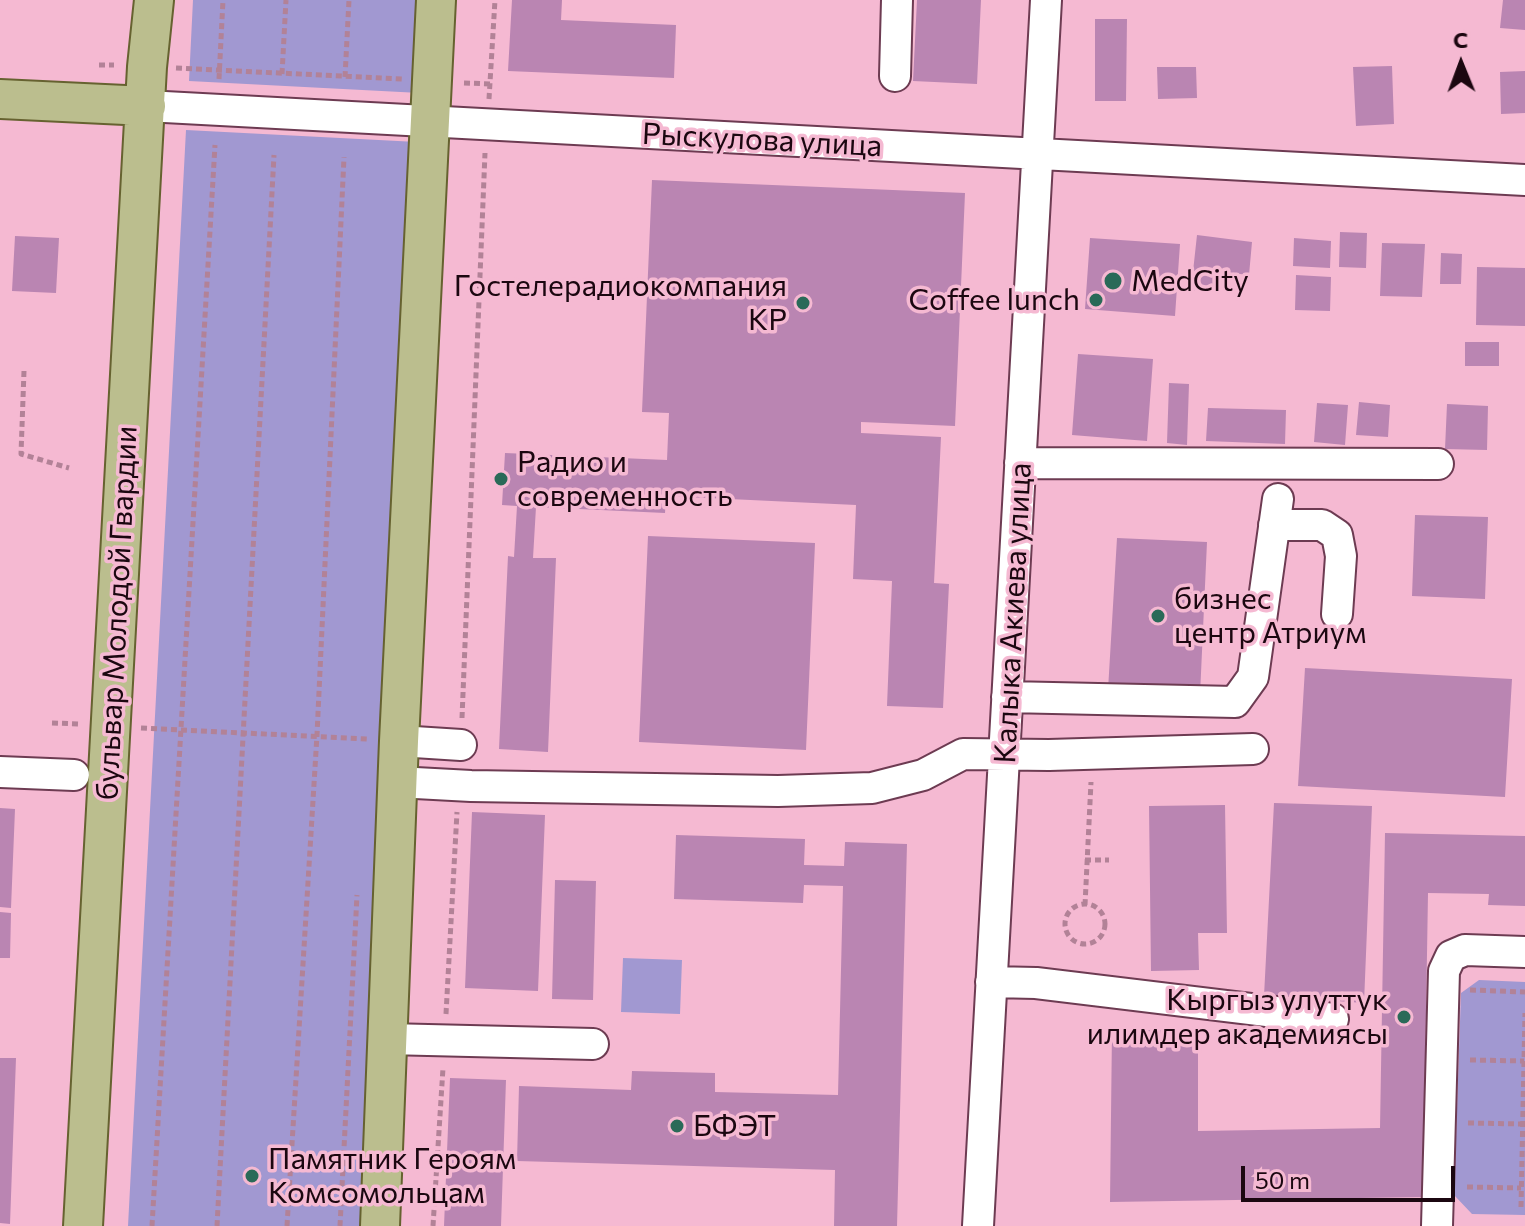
<!DOCTYPE html>
<html>
<head>
<meta charset="utf-8">
<style>
  body { margin:0 }
  #map { position:relative; width:1525px; height:1226px; overflow:hidden; background:#f5b9d2; font-family:Commissioner,sans-serif }
  canvas { display:block }
  .north { position:absolute; left:1421px; top:24px; width:80px; height:80px; -webkit-text-stroke:6px #f5b9d2; paint-order:stroke; rotate:359deg; font-size:22px; font-weight:700; line-height:32px; text-align:center; color:#1b0710 }
  .north::after { content:''; display:block; margin:auto; width:28px; height:36px; background:#1b0710; clip-path:polygon(50% 0,100% 100%,50% 72%,0 100%) }
  .scale { position:absolute; left:1241px; top:1166px; width:214px; height:36px; box-sizing:border-box; border:4px solid #1b0710; border-top:0; padding-left:10px; font-size:24px; line-height:28px; white-space:nowrap; color:#1b0710; -webkit-text-stroke:6px #f5b9d2; paint-order:stroke }
</style>
</head>
<body>
<div id="map">
<canvas width="1525" height="1226"></canvas>
<div class="north">С</div>
<div class="scale">50 m</div>
</div>
<script>
const ctx = document.querySelector('canvas').getContext('2d');
ctx.lineJoin = 'round';
function fillPath(path, color) {
  ctx.fillStyle = color;
  ctx.fill(path, 'evenodd');
}
function toPath(rows) {
  const path = new Path2D();
  for (const r of rows) {
    if (r.length === 3) {
      path.moveTo(r[0] + r[2], r[1]);
      path.arc(r[0], r[1], r[2], 0, 2 * Math.PI);
      continue;
    }
    path.moveTo(r[0], r[1]);
    for (let i = 2; i < r.length; i += 2) path.lineTo(r[i], r[i + 1]);
  }
  return path;
}
function stroke(path, color, width, dash) {
  ctx.strokeStyle = color;
  ctx.lineWidth = width;
  ctx.lineCap = dash ? 'butt' : 'round';
  ctx.setLineDash(dash || []);
  ctx.stroke(path);
}
function drawText(font, color, halo, rows, align = 'center') {
  ctx.font = font + ' Commissioner,sans-serif';
  ctx.lineWidth = 7;
  ctx.setLineDash([]);
  ctx.textBaseline = 'middle';
  ctx.strokeStyle = halo;
  ctx.fillStyle = color;
  for (const [text, x, y, turn = 0] of rows) {
    ctx.save();
    ctx.translate(x, y);
    ctx.rotate((+turn || 0) * Math.PI / 180);
    ctx.textAlign = isNaN(turn) ? turn : align;
    if (halo) ctx.strokeText(text, 0, 0);
    ctx.fillText(text, 0, 0);
    ctx.restore();
  }
}
const green = toPath([
  [193,0,425,0,420,93,189,81],
  [186,130,417,142,360,1226,128,1226],
  [623,958,682,960,680,1014,621,1012],
  [1479,980,1525,982,1525,1215,1472,1214,1454,1195,1461,993]
]);
const building = toPath([
  [512,0,562,0,561,20,676,25,674,78,508,71],
  [917,0,981,0,977,84,913,81],
  [1503,0,1525,0,1525,30,1500,28],
  [1095,19,1127,19,1126,101,1095,101],
  [1392,66,1394,124,1356,126,1353,67],
  [1157,67,1196,67,1197,98,1158,99],
  [1525,71,1525,113,1501,114,1500,72],
  [652,180,965,193,955,426,861,422,861,433,941,437,934,583,949,584,943,708,887,706,892,581,853,579,856,505,666,496,665,513,536,507,533,558,556,558,548,752,499,749,508,556,514,557,517,506,502,505,505,453,667,460,669,413,642,412],
  [1340,232,1367,233,1366,268,1339,267],
  [1197,235,1252,242,1249,275,1222,272,1219,292,1191,290],
  [15,236,59,238,56,293,12,291],
  [1090,238,1180,244,1175,316,1085,309],
  [1294,238,1331,241,1330,268,1293,266],
  [1382,243,1425,244,1422,297,1380,296],
  [1441,253,1462,254,1461,284,1440,284],
  [1477,267,1525,268,1525,326,1476,325],
  [1296,275,1331,277,1330,311,1295,310],
  [1465,342,1499,342,1499,366,1465,366],
  [1078,354,1153,359,1147,441,1072,435],
  [1169,383,1189,384,1187,445,1167,443],
  [1359,402,1390,405,1388,437,1356,435],
  [1317,403,1348,405,1345,445,1314,442],
  [1447,404,1488,406,1487,450,1445,449],
  [1208,408,1286,410,1285,444,1206,441],
  [1415,515,1488,517,1485,599,1412,596],
  [648,536,815,543,806,750,639,742],
  [1117,538,1207,542,1200,695,1108,690],
  [1305,668,1512,679,1505,797,1298,786],
  [1274,803,1372,806,1364,1003,1264,996],
  [1225,805,1227,933,1198,933,1199,970,1151,971,1149,806],
  [0,808,15,809,11,908,0,907],
  [472,812,545,815,538,991,465,988],
  [1385,833,1525,836,1525,906,1488,905,1489,894,1428,893,1423,1197,1110,1202,1112,1030,1198,1030,1198,1131,1380,1128],
  [676,835,805,839,804,865,844,866,845,842,907,844,897,1226,834,1226,835,1170,517,1161,519,1086,631,1090,632,1071,715,1073,715,1092,838,1095,843,886,804,885,803,903,674,899],
  [555,880,596,881,593,1000,552,999],
  [0,912,11,913,10,958,0,958],
  [0,1058,16,1058,10,1224,0,1223],
  [450,1078,506,1080,501,1226,444,1226]
]);
const path = toPath([
  [99,65,114,65],
  [176,68,402,79],
  [282,74,286,0],
  [345,77,349,0],
  [219,79,223,0],
  [464,83,491,84],
  [489,99,495,0],
  [24,371,21,454,69,468],
  [462,718,485,153],
  [52,723,79,724],
  [141,728,367,739],
  [1085,860,1109,860],
  [1085,924,20],
  [1085,905,1091,782],
  [1470,990,1525,992],
  [446,1014,457,812],
  [1470,1060,1524,1061],
  [1468,1123,1522,1124],
  [1467,1187,1521,1188],
  [1521,1207,1525,1013],
  [152,1226,215,145],
  [217,1226,274,155],
  [287,1226,317,735,344,157],
  [340,1226,357,895],
  [433,1226,443,1068]
]);
const minor = toPath([
  [895,76,897,0],
  [146,106,1525,180],
  [1020,463,1438,464],
  [1274,525,1322,525,1337,535,1341,556,1337,614],
  [1007,697,1235,702,1253,677,1278,499],
  [399,741,461,745],
  [0,772,74,775],
  [397,782,471,786,778,791,872,788,923,775,963,754,1049,755,1253,749],
  [991,982,1036,983,1333,1019],
  [387,1039,593,1044],
  [978,1226,1046,0],
  [1437,1226,1444,971,1451,956,1465,950,1525,952]
]);
const major = toPath([
  [0,99,146,106],
  [83,1226,147,67,154,0],
  [380,1226,399,741,436,0]
]);
const markers = [
  [1113,281,10,"#2a6a58"],
  [1096,300,8,"#2a6a58"],
  [803,303,8,"#2a6a58"],
  [501,479,8,"#2a6a58"],
  [1158,616,8,"#2a6a58"],
  [1404,1017,8,"#2a6a58"],
  [677,1126,8,"#2a6a58"],
  [252,1176,8,"#2a6a58"]
];
const streetNames = [
  ["Рыскулова улица",762,140,3],
  ["бульвар Молодой Гвардии",117,613,-87],
  ["Калыка Акиева улица",1013,613,-87]
];
const poiNames = [
  ["MedCity",1131,281],
  ["Гостелерадиокомпания",787,286,"right"],
  ["КР",787,320,"right"],
  ["Coffee lunch",1080,300,"right"],
  ["Радио и",517,462],
  ["современность",517,496],
  ["бизнес",1174,599],
  ["центр Атриум",1174,633],
  ["Кыргыз улуттук",1388,1000,"right"],
  ["илимдер академиясы",1388,1034,"right"],
  ["БФЭТ",693,1126],
  ["Памятник Героям",268,1159],
  ["Комсомольцам",268,1193]
];
fillPath(green, '#a198d1');
fillPath(building, '#ba85b2');
stroke(minor, '#6d3b52', 34);
stroke(major, '#666230', 42);
stroke(path, '#b28297', 5, [6, 4]);
stroke(minor, '#fff', 30);
stroke(major, '#bbbe8e', 38);
for (const [x, y, r, color] of markers) {
  const dot = new Path2D();
  dot.arc(x, y, r, 0, 2 * Math.PI);
  ctx.fillStyle = color;
  ctx.fill(dot);
  stroke(dot, '#f5b9d2', 3);
}
drawText('30px', '#1b0710', '#f5b9d2', streetNames);
drawText('30px', '#1b0710', '#f5b9d2', poiNames, 'left');
</script>
</body>
</html>
